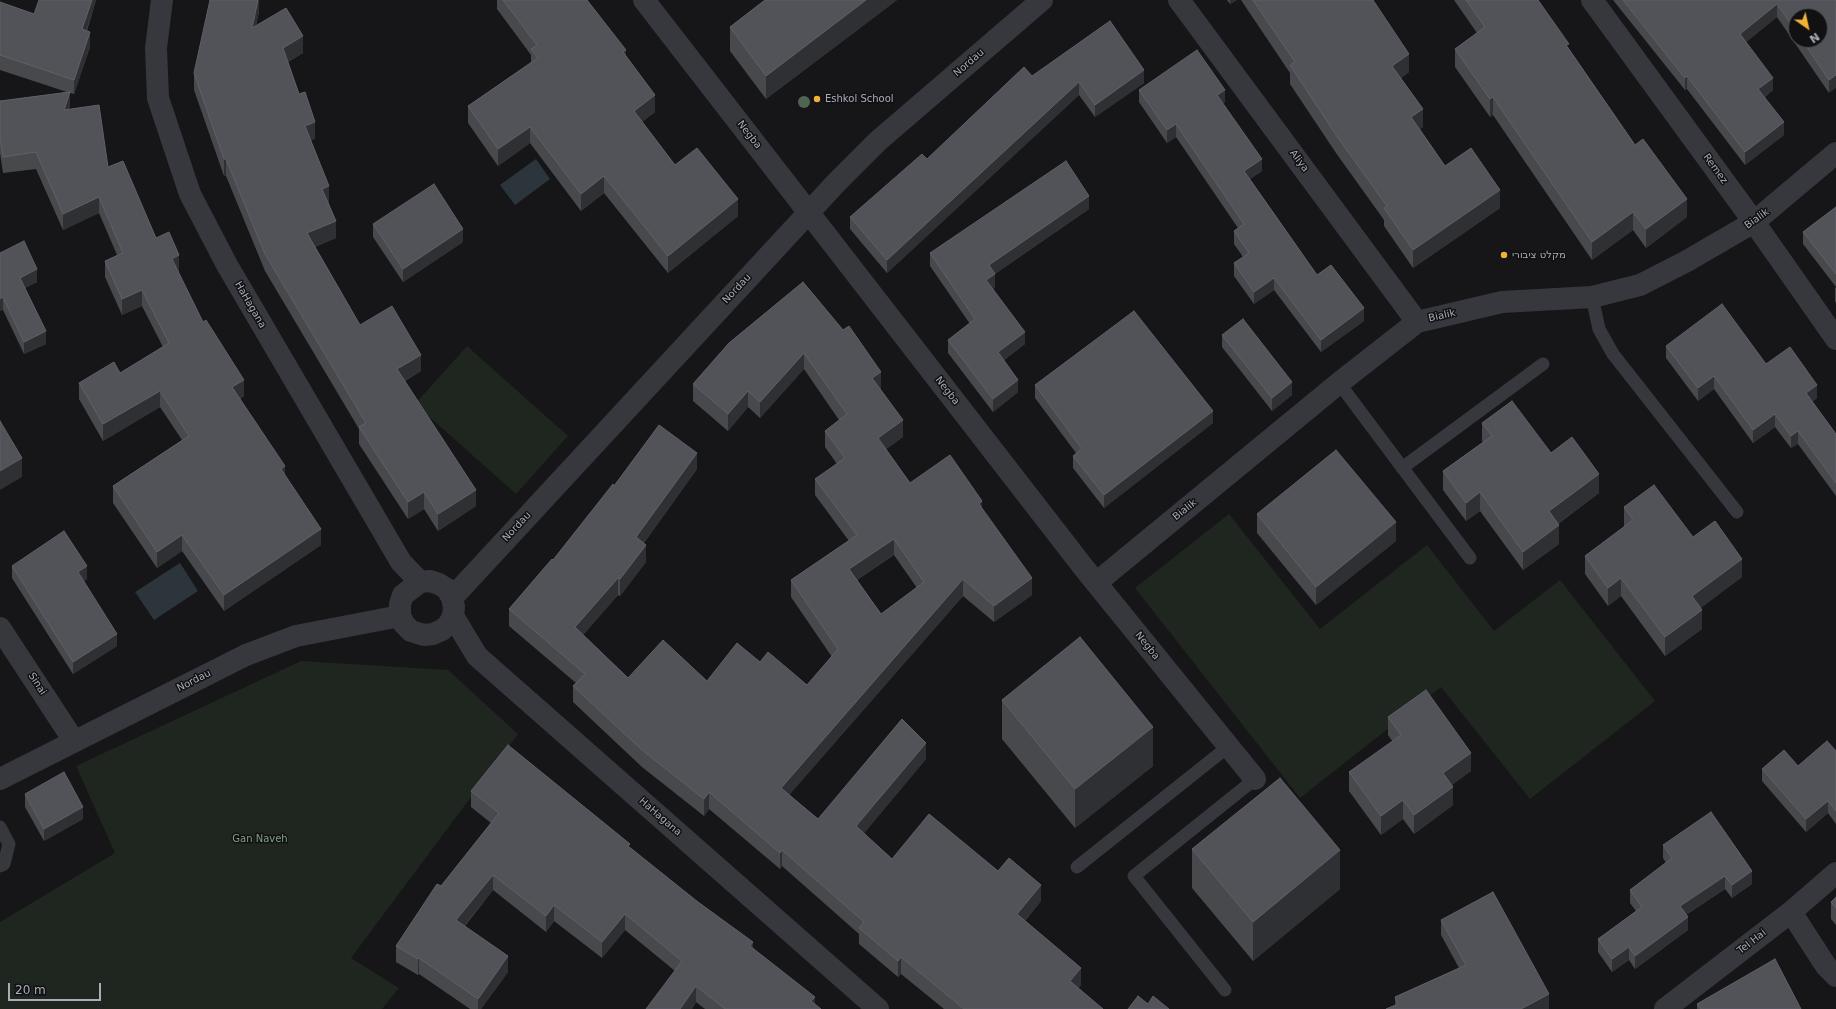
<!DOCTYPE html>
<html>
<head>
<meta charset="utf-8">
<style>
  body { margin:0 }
  #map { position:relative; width:1836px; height:1009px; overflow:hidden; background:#161618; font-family:"DejaVu Sans",sans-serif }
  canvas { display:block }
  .north { position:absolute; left:1788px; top:8px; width:40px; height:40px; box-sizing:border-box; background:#111113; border:1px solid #4d4f55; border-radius:50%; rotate:146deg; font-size:11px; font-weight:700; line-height:16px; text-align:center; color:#a8adb8 }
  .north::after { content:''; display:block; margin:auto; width:14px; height:18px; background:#f2b134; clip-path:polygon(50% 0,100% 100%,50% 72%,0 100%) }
  .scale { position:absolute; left:8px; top:983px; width:93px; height:18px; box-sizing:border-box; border:2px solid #a8adb8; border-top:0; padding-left:5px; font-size:12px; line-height:14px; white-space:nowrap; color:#a8adb8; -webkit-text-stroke:3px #111113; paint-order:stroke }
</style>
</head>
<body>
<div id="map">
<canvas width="1836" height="1009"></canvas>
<div class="north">N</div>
<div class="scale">20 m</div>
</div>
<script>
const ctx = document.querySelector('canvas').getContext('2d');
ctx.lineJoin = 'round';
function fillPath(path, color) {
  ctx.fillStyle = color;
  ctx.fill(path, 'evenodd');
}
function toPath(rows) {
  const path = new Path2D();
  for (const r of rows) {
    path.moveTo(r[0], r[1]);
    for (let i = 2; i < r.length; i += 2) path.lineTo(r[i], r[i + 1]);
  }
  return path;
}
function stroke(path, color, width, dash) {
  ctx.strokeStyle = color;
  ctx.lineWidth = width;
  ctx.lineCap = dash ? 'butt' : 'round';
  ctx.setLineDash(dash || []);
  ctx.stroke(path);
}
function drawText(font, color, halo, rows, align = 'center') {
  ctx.font = font + ' "DejaVu Sans","Noto Sans Hebrew",sans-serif';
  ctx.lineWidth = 3;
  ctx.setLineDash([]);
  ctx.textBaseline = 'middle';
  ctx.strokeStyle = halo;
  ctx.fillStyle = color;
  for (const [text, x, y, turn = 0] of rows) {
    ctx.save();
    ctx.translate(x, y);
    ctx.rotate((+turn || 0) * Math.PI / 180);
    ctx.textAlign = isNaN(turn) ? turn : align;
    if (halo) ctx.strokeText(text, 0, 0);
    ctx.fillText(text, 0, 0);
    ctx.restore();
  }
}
const green = toPath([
  [467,346,568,436,516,494,415,404],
  [1229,514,1320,629,1427,545,1494,631,1560,580,1655,701,1530,799,1441,687,1300,798,1135,588],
  [301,661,448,670,518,734,351,958,399,988,382,1009,0,1009,0,922,115,853,76,766]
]);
const water = toPath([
  [536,159,550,179,515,205,500,185],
  [180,563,198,591,154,620,135,592]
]);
const service = toPath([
  [1592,297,1599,329,1613,354,1737,512],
  [1339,383,1470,558],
  [1402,468,1543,364],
  [0,827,9,844,4,864,0,866],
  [1077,867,1229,746],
  [1225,990,1134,876,1255,779]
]);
const minor = toPath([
  [162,0,156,48,158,98,190,194,227,265,401,562,420,582],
  [644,0,1084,568,1255,779],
  [1179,0,1417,322],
  [1592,0,1754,222,1836,339],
  [1096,583,1339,383,1417,322,1502,302,1592,297,1640,285,1687,261,1754,222,1836,153],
  [453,616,477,656,878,1009],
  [0,628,74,741],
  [1791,912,1826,966,1836,976],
  [1665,1009,1791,912,1836,873]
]);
const tertiary = toPath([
  [430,581,439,584,447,589,452,598,454,607,453,616,449,624,442,630,433,634,424,635,411,631,404,624,400,616,400,604,403,595,420,582,430,581],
  [452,598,836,183,878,141,1042,0],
  [0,779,246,655,296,636,400,616]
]);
const trees = [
  [804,102]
];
const wall = toPath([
  [96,0,87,31,90,47,74,94,70,93,70,108,69,110,108,167,179,271,178,272,203,322,244,396,240,399,285,476,321,545,224,611,182,551,157,568,113,503,113,486,182,440,160,407,103,441,79,399,79,383,120,373,163,347,142,306,122,315,105,277,105,261,117,255,99,213,63,230,36,169,3,173,0,153,0,101,67,92,0,70,0,2,34,14],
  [259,0,259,11,256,26,303,53,288,62,315,139,311,140,329,202,328,203,336,238,315,247,360,325,421,371,405,381,476,506,438,531,424,509,408,519,359,444,359,429,265,271,226,176,224,176,194,90,194,73],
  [497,0,587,0,626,56,655,112,642,122,675,165,738,216,668,273,604,193,581,211,530,143,498,166,468,123,468,106,531,62,531,55,497,9],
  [765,0,897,0,766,99,730,51,730,27],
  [1227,0,1237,0,1230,4],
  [1241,0,1373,0,1409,72,1401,78,1423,127,1420,129,1445,166,1500,208,1413,268,1384,226,1384,220,1336,153,1290,84,1290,73],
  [1454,0,1538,0,1569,49,1635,145,1687,217,1646,248,1633,230,1592,260,1493,115,1490,117,1455,67,1455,49,1477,33],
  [1613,0,1836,0,1829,93,1777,17,1746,42,1773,90,1765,97,1784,135,1745,165,1687,89,1685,90],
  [1796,16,1820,40,1796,40],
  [1032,76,1144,83,1095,117,1079,95,887,273,850,229,850,217,927,159],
  [1139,90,1225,102,1223,103,1262,171,1250,179,1317,275,1364,321,1321,352,1274,290,1254,304,1234,276,1234,263,1243,257,1234,244,1234,231,1238,228,1176,137,1167,143,1139,102],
  [1836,207,1836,287,1803,244,1803,232],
  [1089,209,995,274,995,287,993,289,1025,344,1004,360,1018,392,993,412,948,353,948,340,970,324,930,266,930,253],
  [373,224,463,242,403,282,373,237],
  [0,253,37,282,25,288,46,344,24,354,3,310],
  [803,282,881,388,880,389,903,437,886,449,910,483,982,509,1032,595,994,622,963,596,789,795,818,819,926,759,864,833,892,859,998,871,1041,901,1025,921,1081,985,1078,988,1103,1009,944,1009,901,974,898,977,859,944,859,934,782,866,780,869,709,809,704,816,642,767,573,702,573,686,576,683,509,626,509,609,553,560,614,486,697,469,644,543,646,562,620,596,618,595,583,635,628,678,707,681,760,662,807,685,832,657,791,597,791,580,849,541,815,495,815,479,837,464,825,447,825,431,839,420,804,369,760,418,748,407,728,431,693,401,693,384],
  [894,555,917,588,881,614,857,580],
  [1836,287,1836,303,1835,301,1835,288],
  [1222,335,1292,395,1272,411,1222,347],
  [1666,346,1766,364,1817,398,1812,402,1836,434,1836,496,1798,444,1791,448,1775,427,1753,443,1714,389,1698,401,1666,358],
  [1035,385,1213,423,1104,508,1073,468,1073,456,1076,453,1035,398],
  [1482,423,1551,453,1599,493,1558,524,1559,544,1523,570,1480,511,1466,521,1443,490,1443,471,1483,442,1482,441],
  [1624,507,1693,537,1742,577,1700,608,1702,629,1665,656,1621,596,1608,606,1585,574,1585,556,1624,527],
  [1257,514,1396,541,1316,605,1257,533],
  [12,566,87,579,84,581,117,646,73,674,12,578],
  [1002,700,1153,766,1075,828,1002,739],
  [1388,717,1471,771,1451,785,1453,805,1414,834,1403,819,1381,835,1349,791,1349,772,1393,742,1388,735],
  [1836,751,1836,824,1828,813,1806,832,1762,781,1762,769,1798,766],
  [471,791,630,848,753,948,815,1004,821,1009,705,1009,696,1002,692,1009,646,1009,675,971,625,930,602,958,554,921,546,932,493,890,465,926,508,972,481,1009,470,1009,419,974,418,975,396,962,396,946,491,823,471,807],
  [25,794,83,819,44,841,25,807],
  [1663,845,1752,884,1732,898,1725,889,1686,915,1688,930,1635,969,1629,960,1612,972,1598,952,1598,939,1636,911,1630,903,1630,890,1666,863,1663,858],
  [1192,849,1340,889,1253,961,1192,888],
  [1836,897,1836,925,1831,919,1831,902],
  [1441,920,1549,1009,1395,1005,1395,997,1459,968,1441,935],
  [1697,1004,1801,1009,1697,1009]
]);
const shadedWall = toPath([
  [92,0,96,0,82,44,82,29],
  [258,0,259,0,259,11,252,45,252,28],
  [866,0,897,0,766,99,766,76],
  [1230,0,1237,0,1230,4],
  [1777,4,1777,17,1740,47,1740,34],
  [90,32,90,47,74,94,74,80],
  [303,36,303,53,283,64,283,48],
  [626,50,626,67,623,52],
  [1409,54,1409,72,1392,84,1392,66],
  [1144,70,1144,83,1095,117,1095,105],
  [1836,75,1836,88,1829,93,1829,80],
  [1687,76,1687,89,1685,90,1685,78],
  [1773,78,1773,90,1758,102,1758,89],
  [1079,82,1079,95,887,273,887,260],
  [1225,90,1225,102,1217,107,1217,95],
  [70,92,70,108,64,127,64,110],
  [655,95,655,112,634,128,634,111],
  [1493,97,1493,115,1490,117,1490,99],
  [1423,109,1423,127,1411,136,1411,117],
  [315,122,315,139,305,142,305,126],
  [1784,122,1784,135,1745,165,1745,152],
  [1176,124,1176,137,1167,143,1167,130],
  [530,127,530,143,498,166,498,149],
  [224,159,226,159,226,176,224,176],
  [1262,159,1262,171,1244,183,1244,171],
  [604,176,604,193,581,211,581,194],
  [329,186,329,202,322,205,322,189],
  [1500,190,1500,208,1413,268,1413,250],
  [1089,196,1089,209,989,278,989,265],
  [99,197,99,213,63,230,63,214],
  [738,199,738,216,668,273,668,256],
  [1687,199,1687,217,1646,248,1646,229],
  [1633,212,1633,230,1592,260,1592,242],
  [336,221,336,238,307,250,307,233],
  [463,229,463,242,403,282,403,269],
  [179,255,179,271,172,275,172,259],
  [37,269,37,282,20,290,20,278],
  [995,274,995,287,986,293,986,280],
  [1274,278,1274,290,1254,304,1254,292],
  [142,290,142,306,122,315,122,299],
  [3,297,3,310,0,311,0,299],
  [1364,308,1364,321,1321,352,1321,340],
  [46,331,46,344,24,354,24,342],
  [1025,332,1025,344,998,365,998,352],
  [804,353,804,369,760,418,760,402],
  [421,355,421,371,397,385,397,369],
  [881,372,881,388,872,395,872,378],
  [1714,376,1714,389,1698,401,1698,388],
  [244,380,244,396,232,404,232,387],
  [1018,380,1018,392,993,412,993,399],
  [1292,382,1292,395,1272,411,1272,398],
  [1817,385,1817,398,1806,406,1806,393],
  [160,391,160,407,103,441,103,424],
  [748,391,748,407,728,431,728,414],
  [1213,411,1213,423,1104,508,1104,495],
  [1775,414,1775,427,1753,443,1753,430],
  [903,420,903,437,878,455,878,438],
  [1798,431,1798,444,1791,448,1791,436],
  [697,453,697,469,636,554,636,537],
  [22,458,22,477,0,490,0,471],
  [285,466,285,482,281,469],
  [1599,474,1599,493,1549,530,1549,511],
  [476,490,476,506,438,531,438,514],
  [424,492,424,509,408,519,408,502],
  [1480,492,1480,511,1466,521,1466,503],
  [982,501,982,518,979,504],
  [1396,522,1396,541,1316,605,1316,587],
  [1559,525,1559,544,1523,570,1523,552],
  [321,529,321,545,224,611,224,595],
  [182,535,182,551,157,568,157,552],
  [894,539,894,555,849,585,849,569],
  [646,545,646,562,620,596,620,579],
  [1742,559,1742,577,1692,615,1692,596],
  [87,566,87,579,78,585,78,572],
  [618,578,618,595,575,644,575,627],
  [1032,578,1032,595,994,622,994,606],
  [1621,578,1621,596,1608,606,1608,588],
  [963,579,963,596,781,804,781,788],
  [1702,610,1702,629,1665,656,1665,637],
  [117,634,117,646,73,674,73,662],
  [1153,727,1153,766,1075,828,1075,789],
  [926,743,926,759,856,843,856,826],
  [1471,753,1471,771,1443,792,1443,773],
  [1453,787,1453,805,1414,834,1414,815],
  [709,792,709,809,704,816,704,799],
  [1403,800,1403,819,1381,835,1381,816],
  [1828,801,1828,813,1806,832,1806,819],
  [83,807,83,819,44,841,44,829],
  [782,850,782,866,780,869,780,853],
  [1340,850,1340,889,1253,961,1253,922],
  [1752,871,1752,884,1732,898,1732,885],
  [493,875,493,890,456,936,456,920],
  [1725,876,1725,889,1680,919,1680,906],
  [1041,885,1041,901,1017,930,1017,914],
  [554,905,554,921,546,932,546,916],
  [625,914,625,930,602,958,602,942],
  [1688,917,1688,930,1635,969,1635,956],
  [753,942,753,958,750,946],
  [1629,947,1629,960,1612,972,1612,959],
  [508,956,508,972,481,1009,478,1009,478,999],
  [901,957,901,974,898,977,898,961],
  [419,958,419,974,418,975,418,959],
  [1081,968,1081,985,1070,998,1070,981],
  [696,986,696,1002,692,1009,680,1009],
  [1549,994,1549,1009,1521,1009],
  [815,997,815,1009,811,1001]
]);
const building = toPath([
  [39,0,92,0,82,29,90,32,74,80,0,55,0,2,34,14,39,0],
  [210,0,258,0,252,28,286,8,303,36,283,48,299,94,305,92,315,122,305,126,329,186,322,189,336,221,307,233,360,325,392,306,421,355,397,369,476,490,438,514,424,492,408,502,359,427,366,423,265,254,226,159,224,159,194,73,210,0],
  [503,0,587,0,626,50,623,52,655,95,634,111,675,165,697,148,738,199,668,256,604,176,581,194,530,127,498,149,468,106,538,58,531,49,537,45,503,0],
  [765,0,866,0,766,76,730,27,765,0],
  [1253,0,1373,0,1409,54,1392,66,1423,109,1411,117,1445,166,1471,148,1500,190,1413,250,1384,208,1387,206,1336,135,1290,65,1295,62,1253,0],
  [1466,0,1538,0,1569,44,1566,45,1635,145,1643,139,1687,199,1646,229,1633,212,1592,242,1493,97,1490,99,1455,49,1485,27,1466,0],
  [1623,0,1836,0,1836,75,1829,80,1802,40,1820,40,1820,16,1796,16,1796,31,1777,4,1740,34,1773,78,1758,89,1784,122,1745,152,1687,76,1685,78,1623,0],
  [1110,21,1144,70,1095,105,1079,82,887,260,850,217,922,154,927,159,1024,67,1032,76,1110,21],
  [1197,50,1225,90,1217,95,1262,159,1244,171,1317,275,1331,265,1364,308,1321,340,1274,278,1254,292,1234,263,1249,253,1234,231,1244,224,1176,124,1167,130,1139,90,1197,50],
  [70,92,64,110,99,105,108,167,123,161,156,238,169,232,179,255,172,259,203,322,206,320,244,380,232,387,285,466,281,469,321,529,224,595,182,535,157,552,113,486,189,436,160,391,103,424,79,383,114,362,120,373,169,343,142,290,122,299,105,261,123,253,99,197,63,214,36,152,3,157,0,137,0,101,70,92],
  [1066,161,1089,196,989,265,995,274,986,280,1025,332,998,352,1018,380,993,399,948,340,975,319,930,253,1066,161],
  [434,184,463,229,403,269,373,224,434,184],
  [1836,207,1836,274,1803,232,1836,207],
  [24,241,37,269,20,278,46,331,24,342,3,297,0,299,0,253,24,241],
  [803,282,843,330,849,326,881,372,872,378,903,420,878,438,910,483,950,455,982,501,979,504,1032,578,994,606,963,579,781,788,818,819,902,719,926,743,856,826,892,859,929,814,998,871,1009,858,1041,885,1017,914,1081,968,1070,981,1103,1009,964,1009,901,957,898,961,859,928,864,922,782,850,780,853,709,792,704,799,642,750,573,686,585,674,509,609,552,559,553,560,613,484,614,486,659,425,697,453,636,537,646,545,620,579,618,578,575,627,628,678,663,640,707,681,737,643,760,662,768,652,807,685,838,649,791,580,857,535,815,479,845,458,825,431,847,414,804,353,760,402,748,391,728,414,693,384,729,343,803,282],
  [894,539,924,582,881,614,849,569,894,539],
  [1722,304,1766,364,1790,347,1817,385,1806,393,1836,434,1836,483,1798,431,1791,436,1775,414,1753,430,1714,376,1698,388,1666,346,1722,304],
  [1134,311,1213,411,1104,495,1073,456,1082,449,1035,385,1134,311],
  [1243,319,1292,382,1272,398,1222,335,1243,319],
  [1512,401,1551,453,1572,437,1599,474,1549,511,1559,525,1523,552,1480,492,1466,503,1443,471,1492,436,1482,423,1512,401],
  [0,421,22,458,0,471,0,421],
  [1336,450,1396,522,1316,587,1257,514,1336,450],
  [1654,485,1693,537,1715,521,1742,559,1692,596,1702,610,1665,637,1621,578,1608,588,1585,556,1633,520,1624,507,1654,485],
  [64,531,87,566,78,572,117,634,73,662,12,566,64,531],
  [1080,637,1153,727,1075,789,1002,700,1080,637],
  [1426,690,1471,753,1443,773,1453,787,1414,815,1403,800,1381,816,1349,772,1401,735,1388,717,1426,690],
  [1827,741,1836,751,1836,811,1828,801,1806,819,1762,769,1784,750,1798,766,1827,741],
  [508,745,630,844,628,846,698,902,753,942,750,946,815,997,811,1001,821,1009,725,1009,696,986,680,1009,646,1009,682,961,625,914,602,942,554,905,546,916,493,875,456,920,508,956,478,999,419,958,418,959,396,946,437,884,441,886,499,813,471,791,508,745],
  [64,772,83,807,44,829,25,794,64,772],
  [1280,778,1340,850,1253,922,1192,849,1280,778],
  [1711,812,1752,871,1732,885,1725,876,1680,906,1688,917,1635,956,1629,947,1612,959,1598,939,1642,907,1630,890,1672,858,1663,845,1711,812],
  [1493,892,1549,994,1521,1009,1386,1009,1398,1004,1395,997,1466,965,1441,920,1493,892],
  [1836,897,1836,908,1831,902,1836,897],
  [1775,959,1801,1009,1701,1009,1697,1004,1775,959],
  [1138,996,1148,1004,1153,996,1169,1009,1128,1009,1138,996]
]);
const markers = [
  [817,99,4,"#f2b134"],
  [1504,255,4,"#f2b134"]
];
const streetNames = [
  ["Nordau",969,63,-41],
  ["Negba",749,135,52],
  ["Aliya",1299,161,53],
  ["Remez",1715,169,54],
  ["Bialik",1757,219,-36],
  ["Nordau",737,289,-47],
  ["HaHagana",250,305,60],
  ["Bialik",1442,316,-13],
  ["Negba",947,391,52],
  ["Bialik",1185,510,-39],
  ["Nordau",517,527,-47],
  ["Negba",1147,646,51],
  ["Nordau",194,681,-27],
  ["Sinai",37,684,57],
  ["HaHagana",660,817,41],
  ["Tel Hai",1752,942,-38]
];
const poiNames = [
  ["Eshkol School",825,99],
  ["מקלט ציבורי",1512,255]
];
const parkNames = [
  ["Gan Naveh",260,839]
];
fillPath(green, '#1e261f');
fillPath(water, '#2c353c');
stroke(service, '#37383d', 13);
stroke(minor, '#37383d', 22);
stroke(tertiary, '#37383d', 22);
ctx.fillStyle = '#506452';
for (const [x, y] of trees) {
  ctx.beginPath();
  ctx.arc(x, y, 6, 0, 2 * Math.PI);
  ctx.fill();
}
fillPath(wall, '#47494d');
fillPath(shadedWall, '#2f3033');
fillPath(building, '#525359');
stroke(building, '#5f6168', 1);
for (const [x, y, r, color] of markers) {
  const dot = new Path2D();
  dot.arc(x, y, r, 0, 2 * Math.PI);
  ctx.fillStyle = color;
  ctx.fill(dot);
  stroke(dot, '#111113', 1.5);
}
drawText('10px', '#a8adb8', '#111113', streetNames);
drawText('10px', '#a8adb8', '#111113', poiNames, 'left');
drawText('10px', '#7fa381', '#111113', parkNames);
</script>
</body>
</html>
